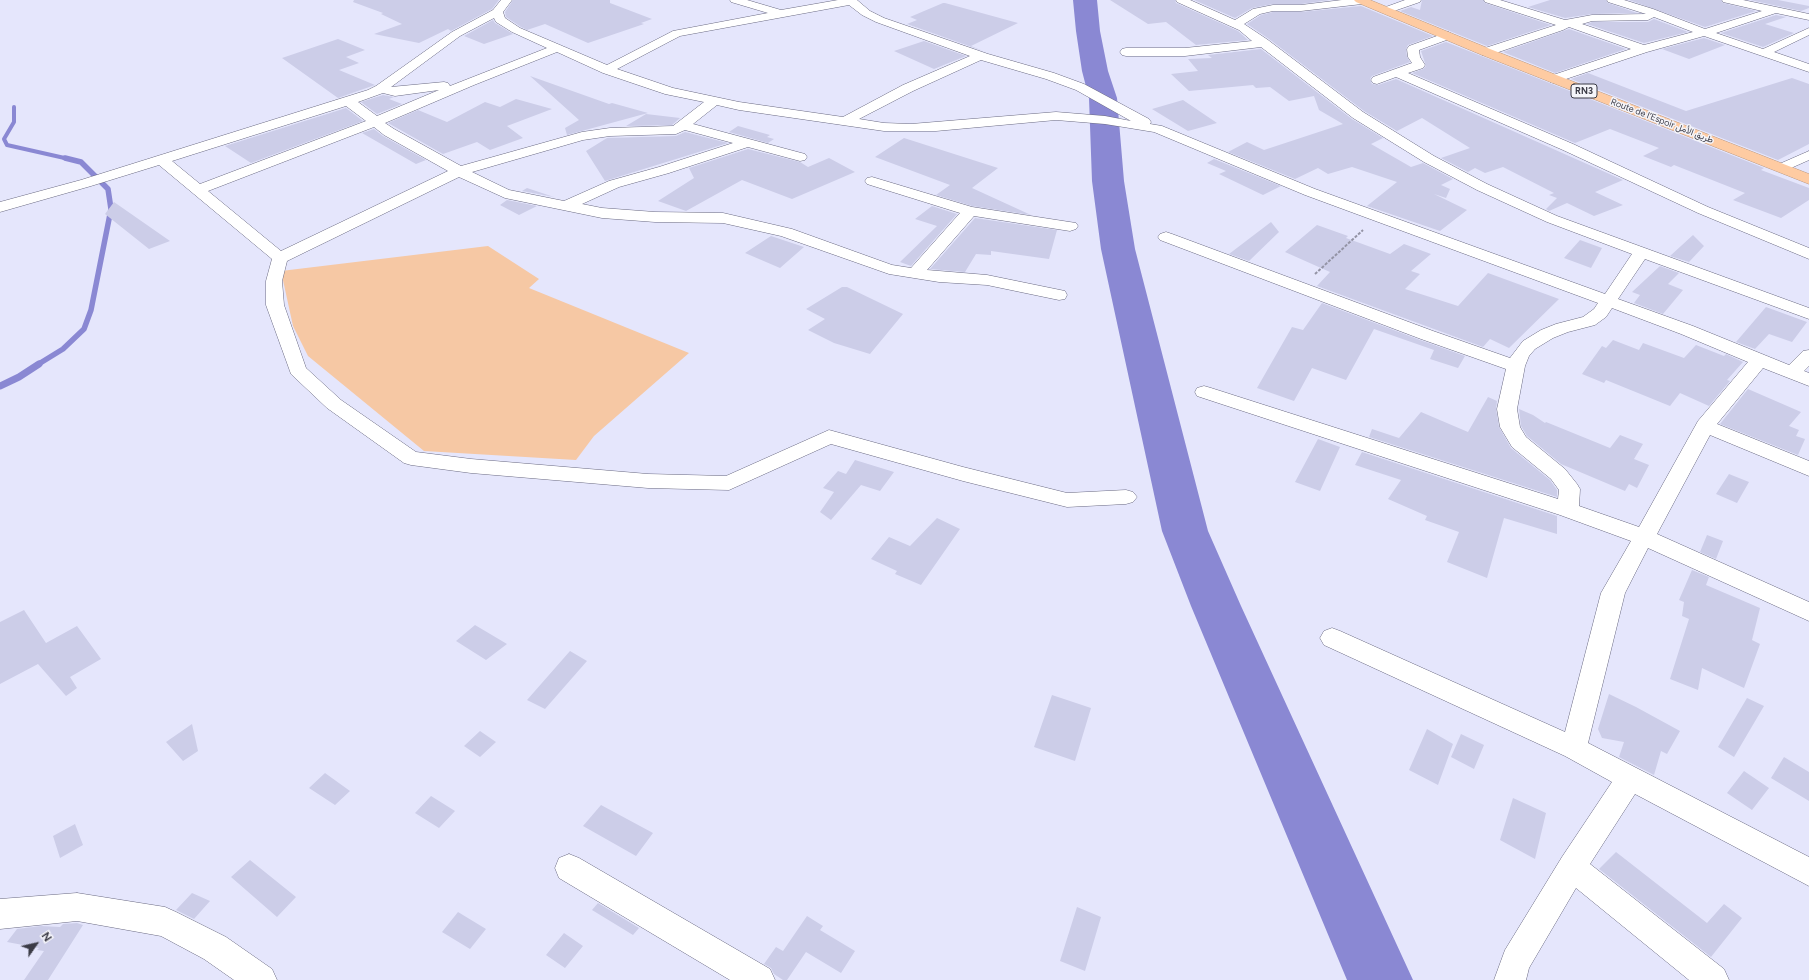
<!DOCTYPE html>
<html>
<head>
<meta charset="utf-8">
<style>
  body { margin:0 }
  #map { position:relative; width:1809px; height:980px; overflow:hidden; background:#e5e6fc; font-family:Figtree,sans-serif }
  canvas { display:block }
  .north { position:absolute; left:16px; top:924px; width:40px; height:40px; -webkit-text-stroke:3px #f5f5fa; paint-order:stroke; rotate:56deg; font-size:11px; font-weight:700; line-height:16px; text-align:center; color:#3b3b46 }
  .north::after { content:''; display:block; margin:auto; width:14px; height:18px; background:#3b3b46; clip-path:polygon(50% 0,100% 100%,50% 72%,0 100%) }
</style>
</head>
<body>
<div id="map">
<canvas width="1809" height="980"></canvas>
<div class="north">N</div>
</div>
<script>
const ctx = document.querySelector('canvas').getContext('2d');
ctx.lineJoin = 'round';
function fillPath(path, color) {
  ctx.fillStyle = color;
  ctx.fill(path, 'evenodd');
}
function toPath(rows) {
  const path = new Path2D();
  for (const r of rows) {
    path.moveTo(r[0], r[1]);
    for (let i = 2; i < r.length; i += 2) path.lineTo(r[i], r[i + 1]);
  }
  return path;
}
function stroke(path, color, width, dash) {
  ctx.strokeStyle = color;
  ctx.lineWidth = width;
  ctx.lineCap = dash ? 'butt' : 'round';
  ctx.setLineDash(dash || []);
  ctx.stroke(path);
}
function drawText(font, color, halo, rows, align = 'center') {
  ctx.font = font + ' Figtree,Vazirmatn,sans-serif';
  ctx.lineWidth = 3;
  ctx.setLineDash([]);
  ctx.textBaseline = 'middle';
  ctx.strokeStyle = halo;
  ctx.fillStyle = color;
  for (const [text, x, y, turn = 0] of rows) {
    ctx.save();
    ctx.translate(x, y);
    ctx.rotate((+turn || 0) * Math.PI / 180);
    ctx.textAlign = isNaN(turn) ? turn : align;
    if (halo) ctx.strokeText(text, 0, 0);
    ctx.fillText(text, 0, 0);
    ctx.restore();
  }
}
const green = toPath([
  [488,246,539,279,529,288,689,353,594,436,576,460,424,451,308,356,293,326,281,271]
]);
const streamFar2 = toPath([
  [14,107,14,122,4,139,7,145,69,159]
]);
const streamFar1 = toPath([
  [37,365,63,349,84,329,91,310,111,209,108,189,81,162,65,158]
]);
const stream = toPath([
  [0,386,19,377,39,364]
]);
const river = toPath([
  [1073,0,1097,0,1100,31,1108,71,1117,98,1124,181,1135,249,1208,531,1241,606,1413,980,1347,980,1191,606,1162,531,1101,249,1092,181,1089,98,1082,71,1076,31,1073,0]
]);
const building = toPath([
  [354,0,499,0,492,9,451,31,448,29,419,43,374,34,402,24,381,14,383,13,353,2],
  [513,0,610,0,610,3,652,19,641,23,644,24,588,43,545,24,527,30,521,27,506,17,505,12],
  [1110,0,1175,0,1176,3,1238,31,1248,40,1196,45,1166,22,1148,24],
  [1194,0,1330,0,1301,4,1273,4,1252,8,1235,18],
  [1422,0,1483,0,1485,3,1551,25,1487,46,1400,11,1411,7,1420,10],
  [1550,0,1606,0,1608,3,1637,13,1592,14,1565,18,1528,7],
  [1629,0,1721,0,1723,3,1756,11,1705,27],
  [1750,0,1778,0,1809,6,1809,8,1801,11],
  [943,3,945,3,1018,23,971,46,983,51,907,24,917,20,910,17],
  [1361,6,1433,36,1408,45,1406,49,1407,57,1410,62,1372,76,1370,79,1372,84,1378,85,1396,79,1623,180,1595,192,1623,205,1594,216,1567,203,1549,211,1546,209,1557,198,1549,195,1554,193,1503,167,1485,173,1475,168,1468,172,1441,158,1470,148,1422,118,1397,131,1364,111,1269,39,1247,24,1261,15,1273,12,1301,12],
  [1776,15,1786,17,1765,24,1794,33,1763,47,1721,33],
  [1654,19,1688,32,1644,43,1587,24,1592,22,1648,22],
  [493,20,495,23,513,34,484,44,464,36],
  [1569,29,1626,49,1555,73,1503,52],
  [1704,38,1725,45,1689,59,1662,49],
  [338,39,365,50,346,57,359,63,339,70,375,85,338,98,282,58],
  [924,41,966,56,934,69,894,51],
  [1446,42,1764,168,1761,170,1809,188,1809,200,1781,218,1733,200,1745,193,1674,165,1671,167,1643,156,1659,148,1610,129,1575,143,1412,73,1423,69,1426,66,1421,51],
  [1261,49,1352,119,1383,138,1371,144,1411,167,1423,163,1453,179,1441,185,1450,189,1446,198,1434,194,1467,210,1440,231,1367,206,1397,182,1352,167,1328,174,1318,168,1295,179,1228,152,1247,142,1264,150,1343,124,1319,110,1314,96,1289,101,1270,87,1256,88,1253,85,1189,91,1171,74,1198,71,1188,59,1212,58,1208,55],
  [1588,73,1686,111,1792,78,1809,84,1809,144,1778,160,1571,79],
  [530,76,609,104,612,103,648,113,567,135,565,128,579,120],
  [383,95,394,97,389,99,402,104,377,114,361,102],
  [516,99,552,109,507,126,523,138,490,150,477,142,443,154,388,123,418,110,447,122,485,102,500,107],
  [1183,100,1217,123,1188,131,1152,109],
  [346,108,363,121,251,163,225,146],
  [646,114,680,118,672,125,626,126],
  [738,126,770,135,767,137,774,139,768,143,729,132],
  [374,129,383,136,426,160,416,164,362,133],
  [685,132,728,143,605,181,586,151,607,138,676,136],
  [904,138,998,168,972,188,1031,215,972,206,936,195,950,185,875,157],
  [748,149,800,162,808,167,829,158,855,172,792,199,742,180,686,211,658,201,694,178,689,168],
  [1214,159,1281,186,1263,195,1219,174,1226,171,1207,163],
  [527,188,554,197,522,191],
  [507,200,537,206,519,215,500,205],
  [114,202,170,241,149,249,105,214],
  [932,206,957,214,911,266,900,262,937,226,915,219],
  [975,218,1057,230,1049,259,991,251,991,255,976,254,965,272,930,269],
  [1271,222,1279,232,1249,261,1229,254],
  [1317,225,1348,236,1346,238,1390,254,1404,244,1431,254,1411,271,1420,274,1405,289,1458,306,1488,273,1559,299,1509,348,1490,339,1483,347,1317,286,1330,272,1285,252],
  [1693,235,1704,246,1689,262,1670,256],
  [771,236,804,247,780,268,745,253],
  [1580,240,1602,248,1591,268,1564,258],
  [1660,266,1679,273,1668,284,1683,290,1663,314,1634,303,1640,295,1632,292],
  [842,287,847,287,903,314,870,354,834,343,808,330,825,319,806,309],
  [1322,303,1420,340,1465,356,1458,368,1430,359,1434,350,1374,329,1346,380,1312,368,1294,401,1257,388,1292,327,1303,330],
  [1766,307,1807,322,1792,342,1769,334,1755,349,1736,342],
  [1613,340,1639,350,1643,343,1684,358,1696,345,1724,356,1726,354,1743,362,1727,380,1730,381,1709,406,1680,393,1670,406,1606,380,1604,383,1582,374,1602,346,1606,348],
  [1748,389,1801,412,1789,426,1799,430,1796,436,1805,439,1798,455,1720,424],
  [1488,397,1497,401,1496,409,1499,427,1511,448,1550,480,1557,490,1557,497,1369,437,1372,429,1399,438,1421,412,1468,432],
  [1519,409,1533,415,1545,423,1546,422,1610,448,1620,435,1643,444,1634,459,1649,465,1637,488,1629,484,1625,491,1561,464,1527,436,1521,426],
  [1318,439,1340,447,1320,491,1295,482],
  [1362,452,1557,516,1557,534,1504,518,1487,578,1447,562,1459,532,1425,520,1427,516,1388,499,1401,480,1355,465],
  [855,460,894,472,880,491,861,485,831,520,820,512,834,492,823,488,838,471,846,474],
  [1729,474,1749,482,1737,503,1716,494],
  [937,518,960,529,921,585,895,574,897,571,871,559,889,537,910,546],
  [1707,535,1723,541,1716,559,1700,552],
  [1692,570,1709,577,1706,585,1760,608,1752,640,1760,644,1744,688,1702,668,1698,690,1670,679,1689,619,1682,616,1684,602,1679,600],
  [24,610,46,643,77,626,101,659,70,677,77,688,66,696,38,664,0,684,0,622],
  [475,625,507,644,486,660,456,641],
  [570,651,587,661,545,709,527,700],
  [1609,694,1636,707,1680,731,1667,754,1661,751,1654,775,1619,757,1624,742,1602,738,1598,729],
  [1052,695,1091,708,1075,761,1034,747],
  [1747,698,1764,706,1734,757,1718,747],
  [192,724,198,751,183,761,166,742],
  [1427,729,1453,744,1438,785,1409,770],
  [480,731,496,742,480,757,464,746],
  [1461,734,1484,745,1474,769,1451,757],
  [1784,757,1809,772,1809,801,1771,778],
  [1744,771,1769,788,1752,810,1727,793],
  [325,773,350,791,335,805,309,788],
  [431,796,455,811,439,828,415,813],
  [1513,798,1546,813,1535,859,1500,840],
  [601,805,653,833,636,856,583,826],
  [75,824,83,845,60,858,53,836],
  [1616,852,1707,923,1724,904,1742,918,1711,957,1599,869],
  [250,860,296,897,277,917,231,877],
  [192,893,210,901,194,919,176,910],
  [598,903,639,928,633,935,592,910],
  [1077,907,1101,917,1085,971,1060,961],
  [458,912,486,929,470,949,442,932],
  [807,916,823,926,820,930,855,951,841,973,806,952,787,980,783,980,774,974,771,968,764,964,776,947,783,951],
  [77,923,83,925,48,980,24,980,44,951,37,950,39,948,7,942,17,929,41,926,60,927,63,924],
  [564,933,583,946,565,968,546,955]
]);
const path = toPath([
  [1315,274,1363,230]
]);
const street = toPath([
  [501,0,512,0,503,12,505,18,520,28,607,65,673,31,768,13,731,2,730,0,747,0,781,10,838,0,857,0,870,11,884,18,988,54,1054,73,1084,84,1149,119,1151,122,1150,124,1162,126,1315,189,1605,294,1632,254,1547,222,1477,190,1424,162,1353,118,1261,47,1185,56,1126,56,1122,55,1120,52,1122,49,1126,48,1185,48,1252,41,1239,30,1177,2,1176,0,1190,0,1235,20,1253,9,1273,5,1301,5,1342,0,1367,0,1366,3,1362,4,1301,11,1273,11,1260,14,1244,24,1268,40,1363,112,1434,156,1487,184,1557,216,1809,308,1809,319,1645,259,1618,299,1693,326,1789,365,1803,351,1809,350,1809,366,1804,371,1809,373,1809,386,1763,368,1717,424,1809,461,1809,476,1710,435,1657,534,1809,602,1809,621,1648,548,1625,593,1588,743,1809,857,1809,886,1635,794,1590,864,1724,969,1729,980,1689,980,1576,888,1529,968,1526,980,1494,980,1505,950,1562,857,1612,782,1565,756,1324,645,1320,638,1324,631,1332,628,1340,631,1565,732,1601,593,1631,541,1560,515,1197,396,1195,392,1197,388,1204,386,1211,388,1558,499,1559,490,1551,479,1512,447,1500,427,1497,409,1506,369,1421,339,1160,240,1158,237,1160,234,1166,232,1172,234,1433,331,1510,358,1523,341,1541,330,1556,324,1583,317,1594,309,1598,303,1305,195,1154,132,1105,124,1056,120,936,131,884,131,739,110,717,105,693,124,805,154,807,157,805,160,800,161,748,147,669,173,619,187,582,204,602,208,655,212,723,213,792,229,892,265,911,268,960,213,867,184,865,181,867,178,872,177,972,207,1076,223,1078,226,1076,229,1070,231,974,216,927,270,987,275,1065,291,1067,295,1065,299,1059,300,987,285,939,282,889,274,781,236,723,223,655,222,602,218,505,198,459,177,287,261,282,281,284,305,306,368,341,400,416,452,471,459,648,474,726,476,829,430,963,467,1067,493,1126,490,1133,492,1137,497,1133,502,1126,504,1067,507,963,481,831,444,729,490,648,488,471,473,411,465,404,463,327,408,291,374,266,305,266,281,272,259,159,165,91,186,0,212,0,202,81,180,368,90,376,86,452,32,493,10,501,0],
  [849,5,862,15,876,22,970,56,903,85,843,117,739,102,673,88,617,69,680,36,849,5],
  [494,18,496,22,512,32,547,48,450,86,448,83,444,82,391,87,460,36,494,18],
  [557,52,603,73,665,94,704,102,673,126,610,128,582,132,461,166,394,129,385,123,474,85,557,52],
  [981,60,1046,79,1076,90,1131,121,1105,116,1056,112,911,124,884,123,859,119,913,91,981,60],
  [439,90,377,116,358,102,383,93,395,96,439,90],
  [346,106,366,121,200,184,172,161,346,106],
  [374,127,384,135,448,171,281,251,208,191,374,127],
  [685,130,733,143,659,167,609,181,564,201,509,190,472,172,583,140,610,136,676,134,685,130],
  [1612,308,1681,334,1748,362,1698,421,1639,527,1579,506,1580,489,1577,484,1565,469,1526,437,1520,427,1517,409,1525,366,1529,356,1535,349,1553,338,1568,332,1595,325,1606,317,1612,308],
  [1405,0,1421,0,1420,2,1391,12,1383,12,1381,10,1383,8,1405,0],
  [1484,0,1500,0,1565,20,1592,15,1646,14,1608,2,1607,0,1624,0,1653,9,1705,29,1762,11,1723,2,1722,0,1743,0,1809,14,1809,20,1776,13,1716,33,1763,49,1809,28,1809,35,1774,52,1809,64,1809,72,1704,36,1647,52,1554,83,1550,82,1548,79,1550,76,1631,49,1569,27,1563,30,1490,55,1482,55,1480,52,1482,49,1556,25,1485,2,1484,0],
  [1654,17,1693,32,1644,45,1582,24,1592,21,1648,20,1654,17],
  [1448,32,1452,34,1454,36,1452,38,1419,50,1420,57,1425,65,1423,68,1408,73,1573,144,1708,207,1809,248,1809,259,1698,213,1563,150,1396,77,1377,84,1373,83,1371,80,1373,77,1412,63,1408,57,1407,49,1409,46,1448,32],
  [1809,151,1809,160,1782,172,1777,171,1775,168,1777,165,1809,151],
  [569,854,579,858,770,969,775,980,730,980,559,878,555,868,559,858,569,854],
  [77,893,165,907,176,912,226,937,272,969,277,980,234,980,204,959,161,936,77,921,0,929,0,899,77,893]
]);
const highway = toPath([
  [1354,0,1370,0,1490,49,1809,174,1809,184,1482,55,1356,2,1354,0]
]);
const shields = [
  [1584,91,26]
];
const shieldNames = [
  ["RN3",1584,91]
];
const farStreetnames = [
  ["Route de l’Espoir طريق الأمل",1662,121,21]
];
fillPath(green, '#f6c8a4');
stroke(streamFar2, '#8a88d3', 4);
stroke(streamFar1, '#8a88d3', 5.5);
stroke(stream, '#8a88d3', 7);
fillPath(river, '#8a88d3');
fillPath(building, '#cccde8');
stroke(street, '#6a6a82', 1);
stroke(highway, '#ba9982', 1);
stroke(path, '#9494a5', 2, [3, 1.5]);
fillPath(street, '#fff');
fillPath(highway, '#fecba2');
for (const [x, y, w] of shields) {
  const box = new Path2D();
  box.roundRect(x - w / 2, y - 7, w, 14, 3);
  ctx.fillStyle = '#f5f5fa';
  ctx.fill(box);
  stroke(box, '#3b3b46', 1);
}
drawText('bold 9px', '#3b3b46', null, shieldNames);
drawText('9px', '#3b3b46', '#f5f5fa', farStreetnames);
</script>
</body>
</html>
